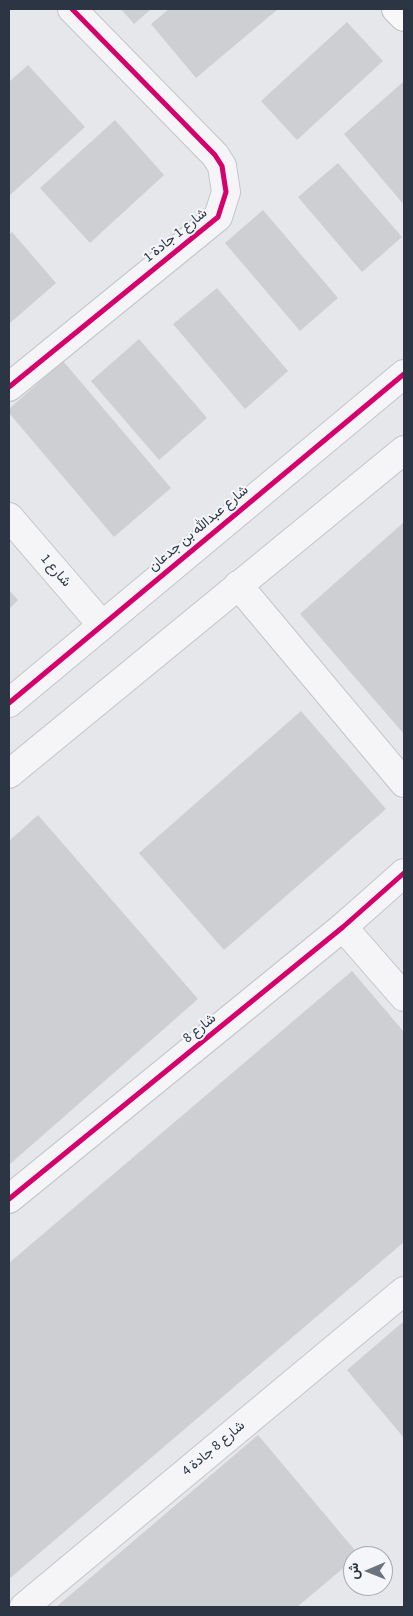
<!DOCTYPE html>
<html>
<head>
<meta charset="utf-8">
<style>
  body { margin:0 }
  #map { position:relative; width:413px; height:1616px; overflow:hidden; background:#e5e7ea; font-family:"Source Sans 3",Vazirmatn,sans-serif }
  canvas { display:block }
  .frame { position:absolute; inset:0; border:10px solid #2b3544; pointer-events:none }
  .north { position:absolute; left:343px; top:1546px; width:50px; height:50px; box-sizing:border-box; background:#f4f6f9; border:1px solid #a4a9b1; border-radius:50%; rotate:269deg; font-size:14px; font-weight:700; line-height:20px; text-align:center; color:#2b3544 }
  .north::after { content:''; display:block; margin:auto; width:18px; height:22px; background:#6c737e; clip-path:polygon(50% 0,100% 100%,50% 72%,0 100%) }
</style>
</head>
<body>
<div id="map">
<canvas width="413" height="1616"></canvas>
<div class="frame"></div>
<div class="north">ش</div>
</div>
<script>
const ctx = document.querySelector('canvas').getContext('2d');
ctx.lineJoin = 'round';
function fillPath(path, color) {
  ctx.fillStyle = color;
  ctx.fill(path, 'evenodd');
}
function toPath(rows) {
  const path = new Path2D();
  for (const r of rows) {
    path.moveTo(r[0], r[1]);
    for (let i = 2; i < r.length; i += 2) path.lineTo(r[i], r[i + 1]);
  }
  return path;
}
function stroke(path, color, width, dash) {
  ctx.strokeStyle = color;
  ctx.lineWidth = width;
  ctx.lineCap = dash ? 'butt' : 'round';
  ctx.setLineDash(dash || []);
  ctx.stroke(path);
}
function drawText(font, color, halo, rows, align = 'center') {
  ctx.font = font + ' "Source Sans 3",Vazirmatn,sans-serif';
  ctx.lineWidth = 4;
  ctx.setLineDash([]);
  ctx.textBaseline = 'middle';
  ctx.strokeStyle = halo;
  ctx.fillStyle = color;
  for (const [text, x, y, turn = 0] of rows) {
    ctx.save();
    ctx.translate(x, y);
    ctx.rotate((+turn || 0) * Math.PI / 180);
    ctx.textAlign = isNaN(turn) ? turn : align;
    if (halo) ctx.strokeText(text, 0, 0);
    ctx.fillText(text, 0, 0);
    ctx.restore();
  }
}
const building = toPath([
  [121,9,151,9,134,24],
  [169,9,278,9,196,78,151,24],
  [347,22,383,61,297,140,261,101],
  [28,65,85,127,9,196,9,82],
  [403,82,404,84,404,205,344,134],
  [115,120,164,175,90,243,40,188],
  [338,163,402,237,362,272,298,197],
  [263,210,338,298,300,331,225,243],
  [12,232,56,283,9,324,9,235],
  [217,288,288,371,245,409,173,324],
  [139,339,207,418,159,460,91,381],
  [63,361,171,488,114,537,9,413,9,409],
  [404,522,404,734,300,614],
  [9,590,18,600,9,609],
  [301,711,386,809,224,950,139,853],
  [38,815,198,999,9,1165,9,841],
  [352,971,404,1032,404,1242,9,1579,9,1263],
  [404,1321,404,1438,347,1370],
  [258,1435,359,1555,353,1556,353,1560,297,1607,56,1607]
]);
const minor = toPath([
  [9,387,218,217,226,192,222,166,215,155,72,9],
  [9,517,102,625],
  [238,585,404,783],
  [9,703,404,374],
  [9,774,404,450],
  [343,927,404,997],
  [9,1199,343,927,404,873],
  [24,1607,404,1291]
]);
const highway = toPath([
  [396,9,404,17]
]);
const cycleway = toPath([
  [9,387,218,217,226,192,222,166,215,155,72,9],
  [9,703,404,374],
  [9,1199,343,927,404,873]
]);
const streetNames = [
  ["شارع 1 جادة 1",176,236,-39],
  ["شارع عبدالله بن جدعان",199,529,-40],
  ["شارع 1",55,571,49],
  ["شارع 8",200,1029,-39],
  ["شارع 8 جادة 4",214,1449,-40]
];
fillPath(building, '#cecfd2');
stroke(minor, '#c3c5c8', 30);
stroke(highway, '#b7babf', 30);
stroke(minor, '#f5f5f7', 28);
stroke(highway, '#f8f8f8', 28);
stroke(cycleway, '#d6006c', 5);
drawText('14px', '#2b3544', '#f4f6f9', streetNames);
</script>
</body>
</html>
